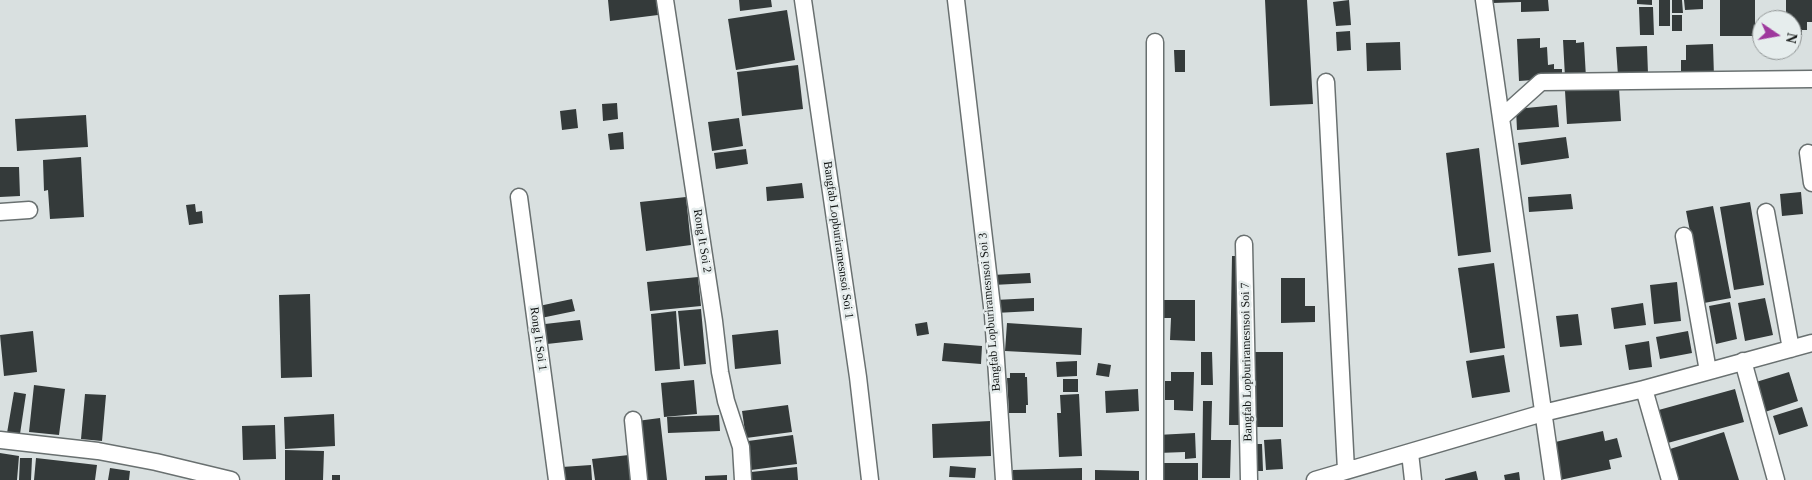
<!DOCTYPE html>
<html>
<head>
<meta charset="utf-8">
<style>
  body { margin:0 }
  #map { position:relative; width:1812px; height:480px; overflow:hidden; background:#d9e0e0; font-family:"Times New Roman",serif }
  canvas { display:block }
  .north { position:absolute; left:1752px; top:10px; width:50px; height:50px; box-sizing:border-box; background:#e6eded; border:1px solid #919696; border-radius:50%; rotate:102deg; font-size:14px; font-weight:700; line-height:20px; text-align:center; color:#111413 }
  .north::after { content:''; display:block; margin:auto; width:18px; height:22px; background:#9e389d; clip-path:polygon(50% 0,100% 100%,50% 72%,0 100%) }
</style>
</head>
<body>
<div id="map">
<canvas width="1812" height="480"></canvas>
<div class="north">N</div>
</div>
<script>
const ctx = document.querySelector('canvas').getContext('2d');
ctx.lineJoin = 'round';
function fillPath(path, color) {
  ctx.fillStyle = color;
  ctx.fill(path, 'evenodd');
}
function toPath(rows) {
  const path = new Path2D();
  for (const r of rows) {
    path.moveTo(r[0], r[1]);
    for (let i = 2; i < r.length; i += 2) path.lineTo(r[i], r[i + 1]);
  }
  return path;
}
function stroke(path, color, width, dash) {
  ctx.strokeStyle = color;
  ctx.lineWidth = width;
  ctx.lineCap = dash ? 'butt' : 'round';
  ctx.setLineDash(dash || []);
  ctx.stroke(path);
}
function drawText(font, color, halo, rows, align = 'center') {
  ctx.font = font + ' "Times New Roman",serif';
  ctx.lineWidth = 5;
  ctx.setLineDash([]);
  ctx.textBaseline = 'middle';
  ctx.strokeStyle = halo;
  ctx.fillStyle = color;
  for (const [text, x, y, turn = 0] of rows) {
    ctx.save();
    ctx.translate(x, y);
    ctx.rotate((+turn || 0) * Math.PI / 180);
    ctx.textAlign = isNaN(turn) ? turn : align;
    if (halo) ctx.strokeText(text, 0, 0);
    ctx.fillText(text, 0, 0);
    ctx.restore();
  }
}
const building = toPath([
  [608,0,656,0,658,15,610,21],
  [739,0,771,0,772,7,740,11],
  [1265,0,1307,0,1313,104,1270,106],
  [1349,0,1351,25,1336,26,1333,2],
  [1493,0,1548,0,1549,11,1521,12,1521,2,1493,3],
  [1637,0,1652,0,1652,5,1637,4],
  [1659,0,1670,0,1670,26,1659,26],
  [1672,0,1682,0,1683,13,1672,13],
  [1684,0,1703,0,1703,9,1685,10],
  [1720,0,1755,0,1755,36,1720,36],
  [1786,0,1812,0,1812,22,1807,22,1807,30,1802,30,1802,35,1792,35,1792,20,1786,20],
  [1639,7,1653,7,1654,35,1640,35],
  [787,10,795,60,736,70,728,19],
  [1672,15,1682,15,1682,31,1672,31],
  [1350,31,1351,50,1337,51,1336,32],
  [1540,38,1540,48,1547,47,1548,65,1554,64,1554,69,1562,69,1562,78,1519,81,1517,39],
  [1563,40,1576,40,1576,43,1584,42,1586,78,1565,77],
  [1400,42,1401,70,1367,71,1366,43],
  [1713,44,1714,77,1681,78,1681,60,1686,60,1686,45],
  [1647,46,1648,74,1618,76,1616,47],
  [1174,50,1185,50,1185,72,1175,72],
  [798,65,803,109,742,116,737,72],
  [1619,88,1621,121,1567,124,1565,91],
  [617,103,618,119,603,121,602,104],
  [1557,105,1559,127,1517,130,1516,109],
  [576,109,578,128,562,130,560,111],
  [86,115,88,147,17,151,15,119],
  [739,118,743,146,712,151,708,122],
  [623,132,624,149,610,150,608,134],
  [1566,137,1569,158,1521,165,1518,143],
  [1479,148,1491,252,1458,256,1446,153],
  [746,149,748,164,716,169,714,153],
  [81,157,84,217,50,219,48,190,44,191,43,160],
  [0,167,19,167,20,196,0,197],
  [802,183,804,198,767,201,766,187],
  [1801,192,1803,214,1782,216,1780,194],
  [1571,194,1573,209,1529,212,1528,197],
  [686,197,691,245,646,251,640,202],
  [1750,202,1764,285,1734,290,1720,207],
  [195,204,196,212,202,211,203,223,189,225,186,205],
  [1713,206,1731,298,1704,303,1686,211],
  [1232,256,1242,256,1239,425,1229,425],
  [1494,263,1505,348,1470,353,1458,268],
  [1030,273,1031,283,993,285,992,275],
  [698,277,701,306,650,311,647,282],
  [1281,278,1305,278,1305,306,1315,306,1315,322,1281,323],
  [1677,282,1681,321,1654,324,1650,285],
  [310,294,312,377,281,378,279,295],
  [1034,298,1034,311,995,313,995,300],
  [1765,298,1773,335,1745,341,1738,303],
  [572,299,575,311,541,318,539,306],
  [1164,300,1195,300,1195,341,1170,340,1171,318,1164,318],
  [1730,302,1737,339,1716,344,1709,306],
  [1643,303,1646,325,1614,329,1611,308],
  [701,309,706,364,684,366,678,311],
  [676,311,680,369,655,371,651,314],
  [1578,314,1582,345,1560,347,1556,316],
  [580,320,583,340,547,344,545,324],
  [927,322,929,334,917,336,915,324],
  [1007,323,1082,328,1081,355,1005,351],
  [778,330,781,364,735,369,732,335],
  [33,331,37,372,4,376,0,335],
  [1688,331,1692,353,1660,359,1656,337],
  [1649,341,1652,367,1629,370,1625,345],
  [944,343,982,346,981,364,942,361],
  [1201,352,1212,352,1213,385,1201,385],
  [1250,352,1283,352,1283,427,1249,427],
  [1504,355,1510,392,1472,398,1466,361],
  [1077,361,1077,376,1057,377,1056,362],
  [1098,363,1111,365,1109,377,1096,375],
  [1171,372,1194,372,1193,411,1174,410,1174,400,1165,400,1165,381,1171,381],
  [1789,372,1798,401,1765,412,1756,382],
  [1010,373,1025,373,1025,377,1027,377,1028,405,1026,405,1026,413,1009,413,1007,378,1010,378],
  [1063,379,1078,379,1078,392,1063,392],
  [694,380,697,414,664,417,661,383],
  [34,385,65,389,59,435,29,432],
  [1138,389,1139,411,1106,413,1105,391],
  [1735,389,1744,422,1664,444,1655,411],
  [14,392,26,394,20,434,7,433],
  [85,394,106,395,102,441,81,439],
  [1079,394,1082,456,1059,457,1057,413,1061,413,1060,395],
  [1203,401,1212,401,1211,440,1231,440,1230,478,1202,478],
  [788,405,792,432,746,438,742,411],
  [1802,407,1808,426,1779,435,1773,416],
  [334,414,335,446,285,449,284,417],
  [719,415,720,431,668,433,667,417],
  [660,418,667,480,644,480,637,421],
  [990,421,991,456,933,458,932,424],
  [275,425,276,459,243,460,242,426],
  [1603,431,1605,441,1617,438,1622,457,1609,460,1611,469,1560,480,1551,443],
  [1724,432,1739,480,1679,480,1670,449],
  [1195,433,1196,458,1185,459,1185,452,1158,453,1157,435],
  [793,435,797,464,751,470,748,441],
  [1281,439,1283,469,1266,470,1264,440],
  [1250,444,1262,444,1263,471,1250,471],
  [285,450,324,451,323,480,285,480],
  [0,453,19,456,17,480,0,480],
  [629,455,631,480,595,480,592,459],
  [20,458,32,458,31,480,19,480],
  [36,458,97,465,95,480,34,480],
  [1160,463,1198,463,1198,480,1160,480],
  [591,465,592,480,563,480,562,467],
  [950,466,976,468,975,478,949,477],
  [797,467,798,480,752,480,751,472],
  [110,468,130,471,129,480,108,480],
  [1082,468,1082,480,1013,480,1013,470],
  [1095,470,1139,471,1139,480,1095,480],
  [1476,471,1478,480,1445,480,1445,479],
  [1519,472,1520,480,1505,480,1504,475],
  [332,475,340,475,340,480,332,480],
  [727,475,727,480,705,480,705,476]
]);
const minor = toPath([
  [665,0,714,321,720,372,726,401,741,447,743,480],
  [803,0,858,377,870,480],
  [956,0,993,315,1004,480],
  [1484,0,1553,480],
  [1326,82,1346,470],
  [1502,117,1541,82,1812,79],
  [1808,153,1812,183],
  [519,197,557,480],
  [0,212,29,210],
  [1766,212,1791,349],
  [1684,236,1708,371],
  [1244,244,1249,480],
  [1743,361,1776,480],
  [1644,389,1670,480],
  [633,420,639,480],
  [0,440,98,451,156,462,231,480],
  [1410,453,1413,480],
  [1155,480,1155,42],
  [1315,480,1543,413,1644,389,1812,343]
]);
const streetNames = [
  ["Bangfab Lopburiramesnsoi Soi 1",838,240,82],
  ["Rong It Soi 2",702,241,81],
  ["Bangfab Lopburiramesnsoi Soi 3",990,312,-95],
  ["Rong It Soi 1",538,339,82],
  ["Bangfab Lopburiramesnsoi Soi 7",1247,362,-91]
];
fillPath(building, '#343a3a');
stroke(minor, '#697070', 19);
stroke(minor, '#fff', 16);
drawText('12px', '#111413', '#e6eded', streetNames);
</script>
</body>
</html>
